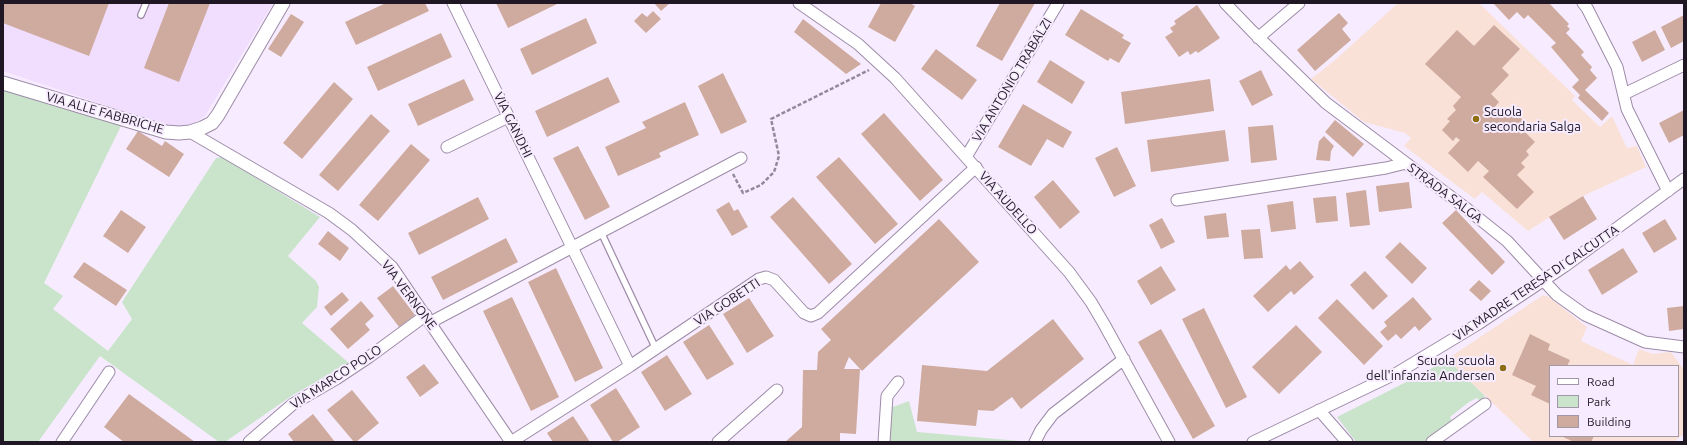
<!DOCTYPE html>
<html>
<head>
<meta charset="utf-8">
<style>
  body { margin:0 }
  #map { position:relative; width:1687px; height:445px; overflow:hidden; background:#f7ecff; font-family:Ubuntu,sans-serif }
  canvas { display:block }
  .frame { position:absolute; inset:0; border:4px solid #1f1824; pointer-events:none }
  .legend { position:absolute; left:1549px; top:365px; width:130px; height:72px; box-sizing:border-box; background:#f7ecff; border:1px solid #a197a7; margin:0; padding:5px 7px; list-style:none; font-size:12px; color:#1f1824 }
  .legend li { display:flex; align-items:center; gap:8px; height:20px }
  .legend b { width:20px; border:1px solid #a197a7 }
</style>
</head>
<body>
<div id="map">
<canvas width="1687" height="445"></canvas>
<div class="frame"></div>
<ul class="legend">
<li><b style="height:5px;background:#fff"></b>Road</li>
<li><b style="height:11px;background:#cae4cc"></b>Park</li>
<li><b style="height:11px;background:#cfaa9e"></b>Building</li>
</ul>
</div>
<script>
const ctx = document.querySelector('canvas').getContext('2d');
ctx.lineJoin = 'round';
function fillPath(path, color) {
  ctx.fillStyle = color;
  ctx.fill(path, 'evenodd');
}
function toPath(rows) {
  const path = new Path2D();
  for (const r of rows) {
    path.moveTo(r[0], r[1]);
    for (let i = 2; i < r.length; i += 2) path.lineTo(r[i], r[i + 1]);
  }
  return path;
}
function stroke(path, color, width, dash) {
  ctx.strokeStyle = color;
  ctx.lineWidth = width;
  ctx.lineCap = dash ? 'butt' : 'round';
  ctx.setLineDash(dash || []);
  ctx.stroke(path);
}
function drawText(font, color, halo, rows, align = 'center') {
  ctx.font = font + ' Ubuntu,sans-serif';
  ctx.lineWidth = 4;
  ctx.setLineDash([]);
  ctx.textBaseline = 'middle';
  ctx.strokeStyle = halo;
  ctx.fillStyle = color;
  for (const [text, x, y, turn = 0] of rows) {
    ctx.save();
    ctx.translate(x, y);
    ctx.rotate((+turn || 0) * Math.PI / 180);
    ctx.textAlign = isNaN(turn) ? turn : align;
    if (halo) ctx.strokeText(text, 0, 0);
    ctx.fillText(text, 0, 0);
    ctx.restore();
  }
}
const built = toPath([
  [3,3,273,3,205,116,187,128,167,126,3,71]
]);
const education = toPath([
  [1398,3,1479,3,1575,96,1572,100,1600,127,1612,116,1627,148,1637,146,1646,167,1583,196,1528,231,1482,192,1475,199,1404,146,1411,138,1405,133,1364,122,1311,79,1334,61],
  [1543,295,1549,297,1587,327,1581,341,1633,365,1639,349,1653,354,1671,352,1684,370,1684,434,1673,442,1533,442,1447,359],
  [1550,366,1678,366,1678,436,1550,436]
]);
const green = toPath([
  [3,89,122,124,44,283,63,296,53,309,108,351,132,319,122,302,216,158,222,157,320,217,288,256,316,281,319,287,317,307,302,323,349,363,293,395,225,442,219,442,100,356,38,442,3,442],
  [1447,359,1485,396,1480,401,1477,398,1469,402,1450,417,1452,422,1426,442,1356,442,1337,417,1424,373],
  [909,401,917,432,1020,441,1019,442,887,442,890,408]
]);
const building = toPath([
  [3,3,109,3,89,56,3,23],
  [169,3,210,3,179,82,144,68],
  [386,3,425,3,429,11,356,45,345,22],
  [496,3,559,3,508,28],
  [654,3,670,3,661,11],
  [881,3,910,3,915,6,895,42,868,27],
  [1000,3,1035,3,1002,61,976,46],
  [1493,3,1543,3,1545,4,1549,3,1569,24,1567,26,1570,29,1566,33,1584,52,1581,55,1592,67,1590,70,1597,78,1585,90,1609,113,1602,121,1578,98,1580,95,1572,87,1579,80,1551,47,1556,43,1528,15,1524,19,1517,12,1509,20],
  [1197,5,1220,38,1198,53,1196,51,1190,55,1188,51,1179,57,1165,37,1173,32,1170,28,1176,24,1174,21],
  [1081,9,1124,35,1122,38,1131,43,1119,63,1110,58,1108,61,1065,35],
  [653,11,661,19,646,33,634,21,642,13,647,17],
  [1339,13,1348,23,1342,29,1351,40,1315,71,1297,50],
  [291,14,304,22,281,57,268,49],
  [1684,15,1684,41,1671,48,1661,27],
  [586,18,597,43,532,75,520,49],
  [803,19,861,64,846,74,794,32],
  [1494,25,1520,49,1502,68,1509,75,1491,94,1499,102,1493,109,1502,117,1510,108,1526,123,1518,131,1521,134,1524,131,1535,142,1526,151,1529,155,1521,163,1525,167,1517,175,1534,192,1517,209,1483,177,1489,171,1478,161,1468,172,1448,153,1460,140,1456,137,1453,141,1442,130,1450,121,1447,119,1456,110,1453,106,1461,97,1425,64,1457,30,1474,46],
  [1655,30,1665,50,1642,62,1632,42],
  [441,33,452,57,378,91,367,67],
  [936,49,977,80,962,100,921,69],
  [1050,60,1085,82,1072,104,1037,82],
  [1261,70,1273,95,1252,106,1239,81],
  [723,73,747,122,721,134,698,86],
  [608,77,620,102,547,137,535,111],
  [464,79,474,100,418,126,408,104],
  [1210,79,1214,111,1125,124,1121,92],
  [334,82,353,99,302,159,283,143],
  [685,102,699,135,659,153,661,157,618,176,605,147,646,128,642,122],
  [1023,104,1072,132,1063,148,1047,139,1031,166,998,147],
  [1684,110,1684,135,1669,143,1659,123],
  [884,113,943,180,920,201,861,134],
  [371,114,390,131,338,191,319,175],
  [1335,120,1364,144,1353,157,1325,132],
  [1273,125,1277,160,1251,163,1248,127],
  [1225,130,1229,161,1151,172,1147,140],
  [138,131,162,146,165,141,184,154,169,177,126,149],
  [1324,136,1334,146,1331,151,1330,161,1316,160,1319,141],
  [411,144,430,160,378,221,359,205],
  [578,146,610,207,585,220,553,158],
  [1117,147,1136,186,1114,197,1095,158],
  [839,157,898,224,875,244,816,177],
  [1053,180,1080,212,1060,229,1034,197],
  [1409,182,1412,208,1379,212,1376,186],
  [1366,190,1370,225,1350,227,1346,193],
  [1336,196,1338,221,1316,223,1313,198],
  [1583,196,1597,219,1564,240,1549,217],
  [478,197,489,219,419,255,408,233],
  [793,197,852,264,829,284,770,217],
  [1293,201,1296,229,1271,232,1267,205],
  [729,202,734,211,738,209,748,227,732,236,716,210],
  [121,210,146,227,128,253,103,236],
  [1456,210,1505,262,1492,275,1442,223],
  [1226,213,1229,237,1207,239,1204,216],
  [1162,218,1175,242,1161,249,1149,225],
  [939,219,979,262,862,371,849,357,844,369,860,369,856,434,840,433,840,441,838,442,785,442,802,427,803,370,817,370,818,352,831,340,821,329],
  [1665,219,1677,239,1654,253,1642,233],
  [1260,229,1263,258,1244,259,1241,230],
  [328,231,349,248,340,261,318,244],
  [506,238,518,262,443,300,431,277],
  [1400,242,1427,268,1412,284,1385,257],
  [1623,248,1638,272,1602,295,1588,270],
  [1300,261,1314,277,1294,295,1291,291,1268,312,1253,296,1286,265,1290,270],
  [84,262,127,290,116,306,73,277],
  [1161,266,1176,290,1151,305,1137,281],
  [556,268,603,368,575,382,528,282],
  [1365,271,1388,296,1373,310,1350,285],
  [1479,280,1491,291,1481,301,1469,290],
  [393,286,415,315,399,327,377,298],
  [342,292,349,300,331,316,324,307],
  [512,297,559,397,531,411,483,311],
  [1413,297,1432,319,1419,331,1415,326,1401,339,1396,334,1388,341,1380,332,1387,326,1384,322],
  [749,298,774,336,747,353,723,314],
  [1337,299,1383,346,1364,365,1318,318],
  [361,301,374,316,365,324,370,330,348,349,330,329],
  [1684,306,1684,329,1669,331,1667,308],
  [1204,308,1247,397,1226,408,1182,319],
  [1053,319,1084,359,1021,409,1012,397,993,411,978,410,976,426,917,421,922,365,987,371],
  [709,325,734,364,707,380,683,342],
  [1296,325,1322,352,1279,394,1252,367],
  [1161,329,1215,426,1193,439,1138,342],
  [1530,334,1550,344,1548,350,1570,360,1567,366,1550,366,1550,404,1531,395,1536,386,1512,375],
  [667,355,692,394,665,411,641,372],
  [424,364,439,383,420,397,406,377],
  [616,388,640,427,617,442,613,442,590,405],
  [352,390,379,423,356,442,354,442,327,410],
  [129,394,195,442,124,442,104,427],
  [313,414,335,442,294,442,288,434],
  [573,416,590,442,553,442,547,433],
  [1561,436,1594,436,1591,442,1574,442]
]);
const path = toPath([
  [733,174,743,193,761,185,774,172,779,156,771,119,869,70]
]);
const service = toPath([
  [141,15,146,3],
  [601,232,656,349]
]);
const minor = toPath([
  [453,3,630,366],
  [799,3,858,44,895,78,1069,272,1091,302,1104,324,1169,442],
  [1225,3,1252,31,1326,103,1467,209,1507,241,1557,295,1585,315,1645,342,1684,347],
  [1583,3,1587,8,1617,67,1627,109,1668,191],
  [1258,38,1299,3],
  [1624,94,1684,65],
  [190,132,329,213,352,230,392,267,511,442],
  [447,147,508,117],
  [966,157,1058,3],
  [1177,200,1386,168,1406,163],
  [431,322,741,158],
  [1319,410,1347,442],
  [62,442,109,372],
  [249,442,293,404,336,379,369,357,426,315],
  [511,442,630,366,759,279,766,277,774,280,804,313,811,316,818,313,976,167],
  [718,442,777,390],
  [884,442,887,396,898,382],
  [1035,442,1041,430,1053,414,1124,359],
  [1253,442,1397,373,1478,324,1565,266,1684,179],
  [1432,442,1485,404]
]);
const tertiary = toPath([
  [3,83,166,132,179,133,190,132,202,128,212,123,218,115,283,3]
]);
const markers = [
  [1476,119,4,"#8e6e11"],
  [1503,368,4,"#8e6e11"]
];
const streetNames = [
  ["VIA ANTONIO TRABALZI",1012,80,-59],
  ["VIA ALLE FABBRICHE",105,113,16],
  ["VIA GANDHI",513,125,64],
  ["STRADA SALGA",1445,193,37],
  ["VIA AUDELLO",1008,203,48],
  ["VIA MADRE TERESA DI CALCUTTA",1536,283,-34],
  ["VIA VERNONE",409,295,53],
  ["VIA GOBETTI",727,302,-33],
  ["VIA MARCO POLO",336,377,-33]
];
const poiNames = [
  ["Scuola",1484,112],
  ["secondaria Salga",1484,127],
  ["Scuola scuola",1495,361,"right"],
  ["dell'infanzia Andersen",1495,376,"right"]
];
fillPath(built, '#f1defe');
fillPath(education, '#f9e1d7');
fillPath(green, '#cae4cc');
fillPath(building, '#cfaa9e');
stroke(service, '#9d8ba8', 8);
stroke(minor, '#9d8ba8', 13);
stroke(tertiary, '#9d8ba8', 15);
stroke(path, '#928999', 2.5, [4, 2]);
stroke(service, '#fff', 5.5);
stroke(minor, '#fff', 11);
stroke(tertiary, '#fff', 13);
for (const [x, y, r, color] of markers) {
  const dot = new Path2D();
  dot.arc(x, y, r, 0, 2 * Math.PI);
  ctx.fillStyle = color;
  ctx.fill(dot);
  stroke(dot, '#f7ecff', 1.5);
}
drawText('13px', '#1f1824', '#f7ecff', streetNames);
drawText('13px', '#1f1824', '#f7ecff', poiNames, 'left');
</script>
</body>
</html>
